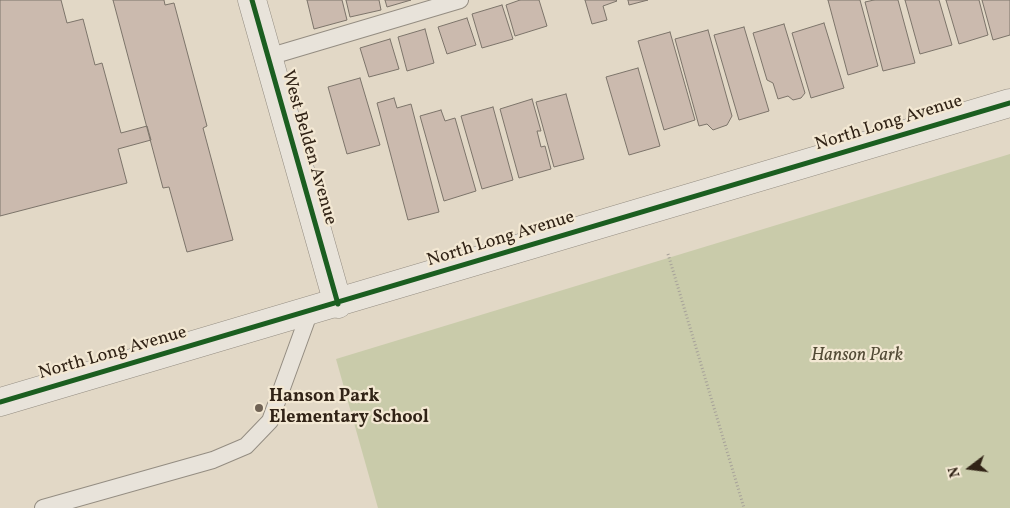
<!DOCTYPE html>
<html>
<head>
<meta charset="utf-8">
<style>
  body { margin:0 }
  #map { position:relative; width:1010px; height:508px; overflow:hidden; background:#e2d8c6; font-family:Vollkorn,serif }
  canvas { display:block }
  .north { position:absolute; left:945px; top:443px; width:50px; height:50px; -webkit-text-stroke:4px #f3e8d3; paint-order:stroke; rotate:255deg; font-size:14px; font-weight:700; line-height:20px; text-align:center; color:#312316 }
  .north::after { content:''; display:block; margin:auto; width:18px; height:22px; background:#312316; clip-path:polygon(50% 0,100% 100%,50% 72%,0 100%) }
</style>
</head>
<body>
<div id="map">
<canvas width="1010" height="508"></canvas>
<div class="north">N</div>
</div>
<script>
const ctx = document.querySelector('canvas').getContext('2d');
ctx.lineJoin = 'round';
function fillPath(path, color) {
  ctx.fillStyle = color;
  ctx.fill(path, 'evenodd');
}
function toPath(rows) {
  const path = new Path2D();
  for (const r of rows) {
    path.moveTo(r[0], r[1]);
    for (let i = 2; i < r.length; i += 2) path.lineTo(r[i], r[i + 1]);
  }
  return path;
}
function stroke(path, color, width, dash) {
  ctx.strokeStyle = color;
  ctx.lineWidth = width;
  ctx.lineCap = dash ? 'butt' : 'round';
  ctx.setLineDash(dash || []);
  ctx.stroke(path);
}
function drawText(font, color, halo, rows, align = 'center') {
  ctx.font = font + ' Vollkorn,serif';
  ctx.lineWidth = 4.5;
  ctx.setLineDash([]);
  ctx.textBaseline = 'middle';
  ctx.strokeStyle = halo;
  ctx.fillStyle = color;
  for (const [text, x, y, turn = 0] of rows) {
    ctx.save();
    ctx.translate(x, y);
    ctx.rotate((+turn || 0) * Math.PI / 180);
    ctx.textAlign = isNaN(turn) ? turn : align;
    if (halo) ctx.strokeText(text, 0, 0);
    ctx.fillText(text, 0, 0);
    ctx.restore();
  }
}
const green = toPath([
  [1010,154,1010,508,378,508,336,359]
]);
const building = toPath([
  [0,0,61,0,67,23,83,19,95,65,102,63,121,133,147,126,151,140,118,149,127,183,0,216,0,0],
  [113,0,164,0,165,5,174,3,207,126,203,128,233,240,187,252,169,187,163,188,113,0],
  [307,0,342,0,347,20,314,29,307,0],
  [346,0,379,0,381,10,350,17,346,0],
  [385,0,411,0,387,7,385,0],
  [520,0,539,0,547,26,515,36,506,5,520,0],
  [585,0,616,0,617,1,603,6,607,20,592,24,585,0],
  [628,0,648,0,629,5,628,0],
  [828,0,860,0,878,66,848,75,828,0],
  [874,0,898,0,915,63,883,71,865,2,874,0],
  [905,0,939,0,952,45,920,54,905,0],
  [946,0,979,0,988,35,959,44,946,0],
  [982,0,1010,0,1010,35,993,40,982,0],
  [502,5,513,39,482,48,472,14,502,5],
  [467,18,476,45,447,54,438,27,467,18],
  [824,23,844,88,811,98,792,33,824,23],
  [784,24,805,93,801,98,793,100,788,96,778,99,773,83,767,80,753,33,784,24],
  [744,27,769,111,739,120,714,35,744,27],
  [425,29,434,63,407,71,398,37,425,29],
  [708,30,732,116,727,125,713,130,707,124,699,126,675,39,708,30],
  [670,32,695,120,664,130,638,41,670,32],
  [390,39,399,69,369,77,360,48,390,39],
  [638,68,660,146,629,155,606,77,638,68],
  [360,78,380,145,347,154,328,87,360,78],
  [566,94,584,159,554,167,536,102,566,94],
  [394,98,397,108,411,104,439,212,408,220,377,103,394,98],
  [532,99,541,131,537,131,541,147,545,146,551,169,519,178,500,109,532,99],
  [493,107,513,180,482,189,461,116,493,107],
  [441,110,445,121,455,118,476,191,444,201,420,116,441,110]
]);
const path = toPath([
  [668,254,744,508]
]);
const service = toPath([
  [268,57,460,0],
  [43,508,213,460,246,446,270,421,310,311]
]);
const minor = toPath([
  [252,0,338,304],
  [0,402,1010,103]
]);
const cycleway = toPath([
  [252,0,338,304],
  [0,402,1010,103]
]);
const markers = [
  [259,408,5,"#6f6254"]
];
const streetNames = [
  ["North Long Avenue",889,124,-17],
  ["West Belden Avenue",308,148,74],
  ["North Long Avenue",501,240,-17],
  ["North Long Avenue",113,354,-16]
];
const parkNames = [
  ["Hanson Park",857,357]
];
const poiNames = [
  ["Hanson Park",269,398],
  ["Elementary School",269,419]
];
fillPath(green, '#c9cbaa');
fillPath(building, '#cbbaae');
stroke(building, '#7c746a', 1);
stroke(service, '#948d82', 18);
stroke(minor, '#948d82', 29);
stroke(path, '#a6a199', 3, [1, 2.5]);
stroke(service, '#e8e3da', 16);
stroke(minor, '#e8e3da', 28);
stroke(cycleway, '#1b5e20', 5);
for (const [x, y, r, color] of markers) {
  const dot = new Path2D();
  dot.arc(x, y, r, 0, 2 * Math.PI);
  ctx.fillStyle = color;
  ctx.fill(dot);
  stroke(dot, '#f3e8d3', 2);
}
drawText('18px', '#312316', '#f3e8d3', streetNames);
drawText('italic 18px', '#524a35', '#f3e8d3', parkNames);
drawText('bold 18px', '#312316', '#f3e8d3', poiNames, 'left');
</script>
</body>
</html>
